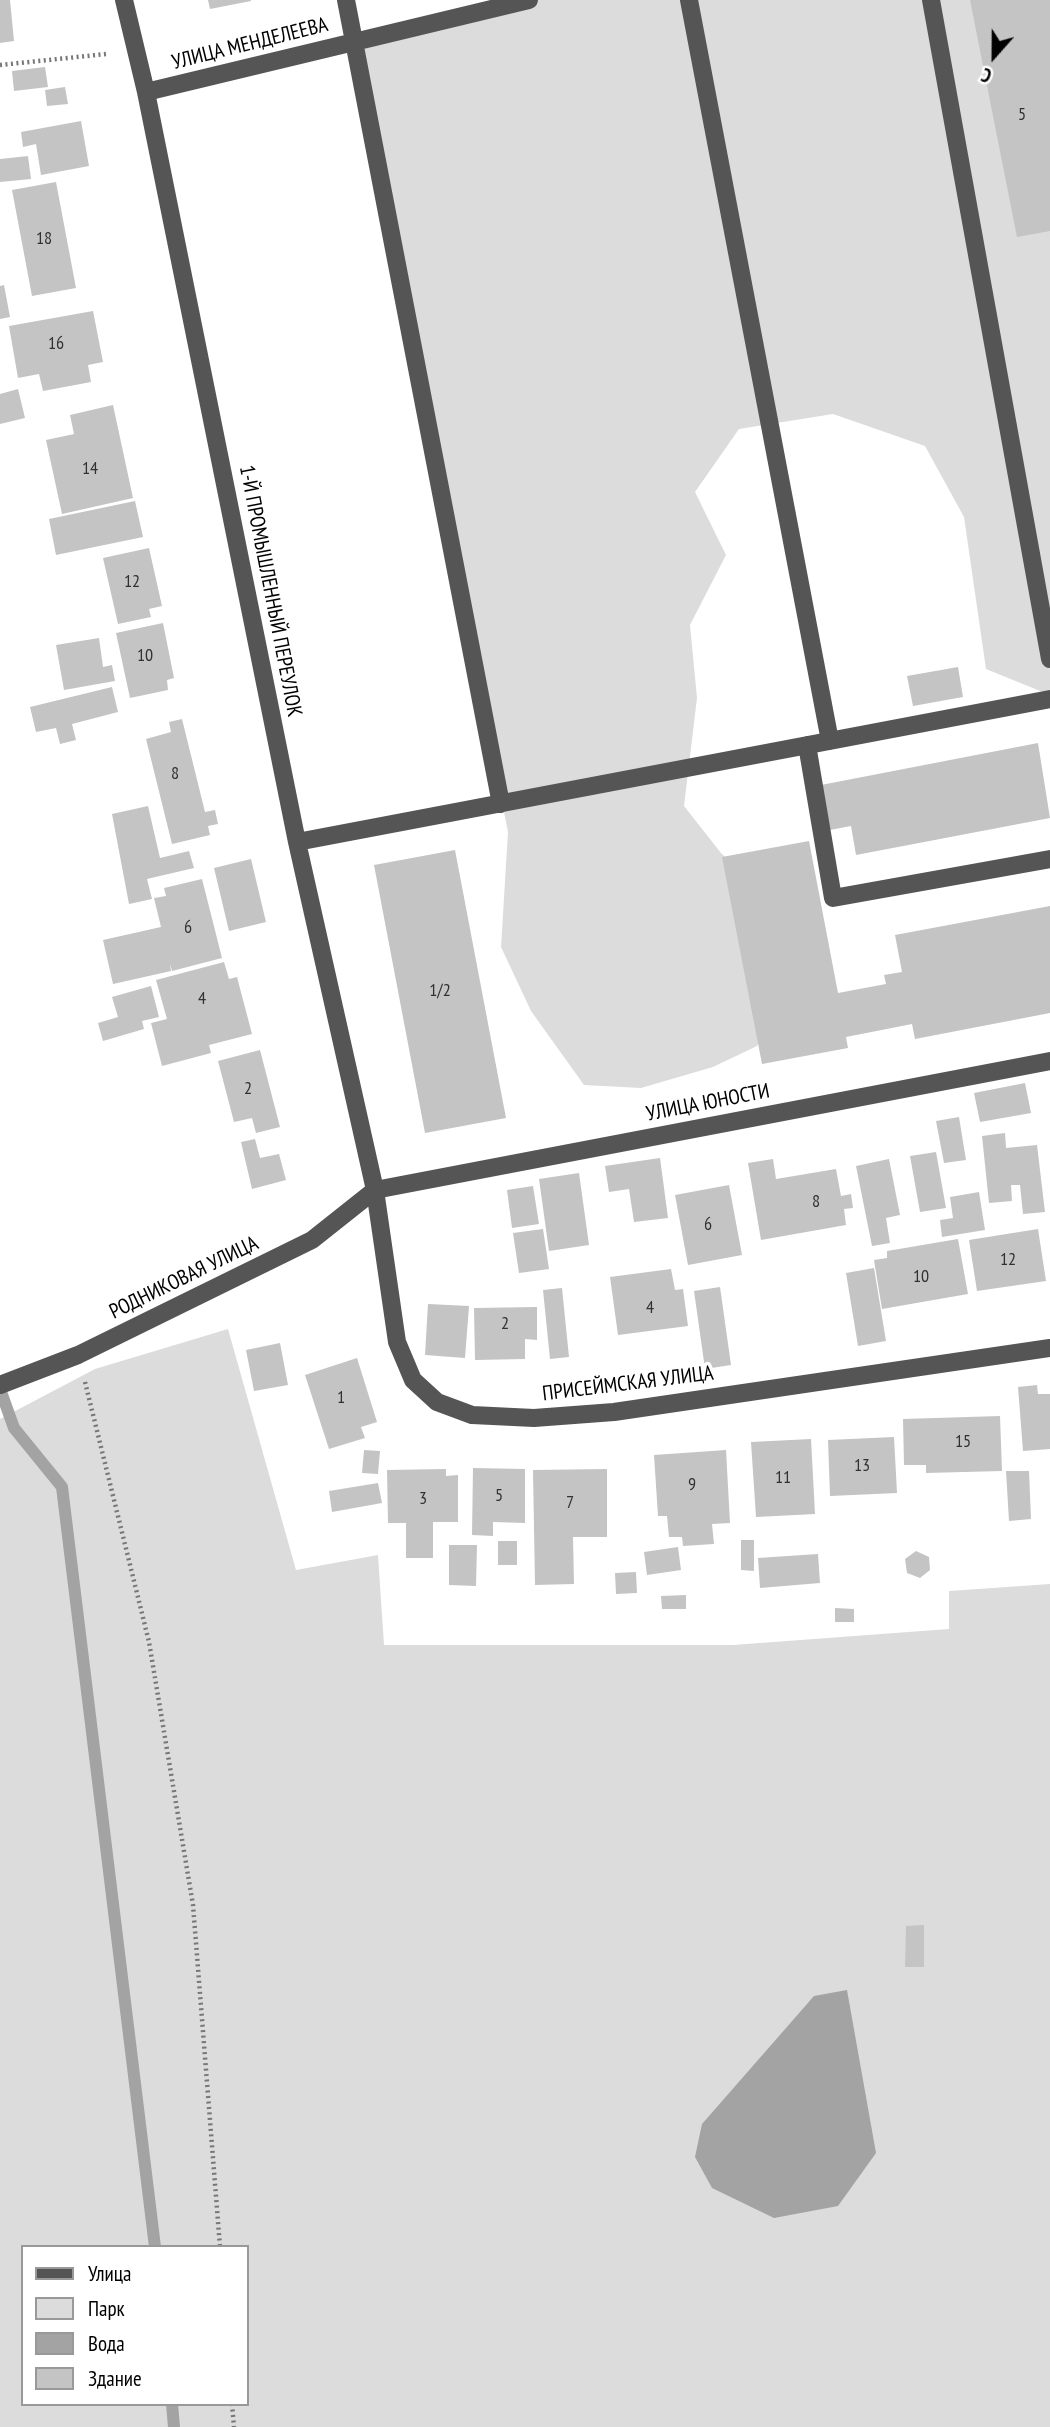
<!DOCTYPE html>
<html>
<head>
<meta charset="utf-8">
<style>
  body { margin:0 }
  #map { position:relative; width:1050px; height:2427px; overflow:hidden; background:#fff; font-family:"PT Sans Narrow",sans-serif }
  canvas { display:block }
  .legend { position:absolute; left:21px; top:2245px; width:228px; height:161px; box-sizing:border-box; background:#fff; border:2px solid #999; margin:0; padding:9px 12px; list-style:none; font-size:21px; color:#000 }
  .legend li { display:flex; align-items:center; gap:14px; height:35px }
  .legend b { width:35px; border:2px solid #999 }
  .north { position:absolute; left:959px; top:21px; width:70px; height:70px; -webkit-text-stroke:5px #fff; paint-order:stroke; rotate:201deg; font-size:19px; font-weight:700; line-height:28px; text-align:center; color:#000 }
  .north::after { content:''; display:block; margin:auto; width:24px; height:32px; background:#000; clip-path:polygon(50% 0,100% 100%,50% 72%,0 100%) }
</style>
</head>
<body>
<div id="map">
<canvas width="1050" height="2427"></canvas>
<ul class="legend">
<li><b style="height:9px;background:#555"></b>Улица</li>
<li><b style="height:19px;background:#dcdcdc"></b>Парк</li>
<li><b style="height:19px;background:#a3a3a3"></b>Вода</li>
<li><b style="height:19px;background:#c4c4c4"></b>Здание</li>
</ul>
<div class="north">С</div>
</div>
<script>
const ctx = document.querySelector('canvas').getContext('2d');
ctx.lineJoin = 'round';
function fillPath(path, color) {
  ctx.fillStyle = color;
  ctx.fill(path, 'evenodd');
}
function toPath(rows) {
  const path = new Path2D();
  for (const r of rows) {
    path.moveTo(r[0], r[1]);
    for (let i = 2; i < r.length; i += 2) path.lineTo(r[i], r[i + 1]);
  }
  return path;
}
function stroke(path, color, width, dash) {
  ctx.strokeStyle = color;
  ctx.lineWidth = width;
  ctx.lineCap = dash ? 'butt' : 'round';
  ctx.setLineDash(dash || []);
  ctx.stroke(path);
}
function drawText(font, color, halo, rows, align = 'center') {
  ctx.font = font + ' "PT Sans Narrow",sans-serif';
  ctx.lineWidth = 7;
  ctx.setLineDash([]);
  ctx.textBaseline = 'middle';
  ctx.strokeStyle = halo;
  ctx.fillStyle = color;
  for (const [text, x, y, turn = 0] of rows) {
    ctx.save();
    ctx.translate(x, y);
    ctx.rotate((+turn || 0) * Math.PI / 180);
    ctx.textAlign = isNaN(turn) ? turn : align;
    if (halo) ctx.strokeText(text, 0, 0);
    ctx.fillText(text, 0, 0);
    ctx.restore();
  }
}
const green = toPath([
  [529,0,1050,0,1050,695,986,669,964,517,925,446,833,414,739,429,695,492,726,555,690,625,697,698,684,806,721,853,778,906,786,986,757,1046,713,1067,641,1088,584,1085,531,1011,501,947,508,832,352,42],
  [228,1329,296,1570,378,1555,384,1645,733,1645,949,1629,949,1591,1050,1584,1050,2427,0,2427,0,1419,95,1369],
  [23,2247,247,2247,247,2404,23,2404]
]);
const water = toPath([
  [847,1990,876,2153,838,2206,774,2218,712,2188,695,2157,702,2124,814,1996]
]);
const stream = toPath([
  [0,1389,14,1428,62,1487,155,2247],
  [172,2404,174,2427]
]);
const building = toPath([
  [0,0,10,0,14,41,0,43],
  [208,0,251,0,251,1,210,9],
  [970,0,1050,0,1050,231,1017,237],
  [45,67,48,87,14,91,12,71],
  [65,87,68,104,47,106,45,90],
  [81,121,89,166,41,175,36,144,23,147,21,132],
  [28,156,31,179,0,182,0,159],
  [56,182,76,288,32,296,12,190],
  [4,285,10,317,0,319,0,286],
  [93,311,103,362,88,365,91,382,43,391,39,374,18,378,9,326],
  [18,389,25,418,0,424,0,394],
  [113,405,133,498,62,514,46,440,74,434,70,415],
  [135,501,143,537,56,555,49,519],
  [149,548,162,606,149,609,151,617,118,624,103,558],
  [163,623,174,678,167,680,168,690,130,698,116,633],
  [99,638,103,667,112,665,115,681,64,690,56,645],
  [958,667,963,697,913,706,907,676],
  [112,687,118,712,72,724,76,740,60,744,56,728,36,732,30,707],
  [182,719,205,812,215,810,218,824,208,826,210,835,172,844,146,739,171,732,169,722],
  [1038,743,1050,818,856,855,851,826,830,830,821,785],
  [148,806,160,858,189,851,194,868,147,879,152,899,129,904,112,814],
  [809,841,838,993,886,984,884,975,902,972,895,935,1050,906,1050,1013,915,1039,912,1024,846,1037,848,1048,762,1064,722,857],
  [455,850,506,1118,425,1133,374,865],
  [251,859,266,922,229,931,214,868],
  [202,879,222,958,172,971,170,964,171,971,113,984,103,940,161,927,154,898,166,896,164,888],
  [224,962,229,979,237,977,252,1034,209,1045,211,1053,162,1066,151,1023,167,1019,156,980],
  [151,986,159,1017,142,1021,144,1029,103,1041,98,1023,118,1017,112,997],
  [260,1050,280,1127,256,1133,252,1118,234,1122,218,1061],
  [1025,1083,1031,1113,980,1122,974,1093],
  [959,1117,966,1160,944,1163,936,1121],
  [1005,1133,1006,1148,1037,1145,1045,1212,1023,1214,1020,1185,1011,1185,1012,1201,989,1203,982,1136],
  [255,1139,260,1158,279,1154,286,1180,252,1189,241,1142],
  [936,1152,946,1208,920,1212,910,1156],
  [660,1158,668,1218,634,1222,629,1189,609,1192,605,1166],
  [773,1159,776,1179,836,1169,841,1196,851,1194,853,1208,844,1209,846,1225,761,1240,748,1163],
  [889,1159,900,1215,886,1218,890,1243,872,1246,856,1166],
  [579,1173,589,1245,549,1251,539,1179],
  [729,1185,742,1255,688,1265,675,1195],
  [533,1186,539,1224,512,1228,507,1190],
  [979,1192,985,1230,942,1237,940,1220,953,1218,950,1197],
  [543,1229,549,1269,519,1273,513,1233],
  [1038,1229,1046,1281,977,1291,969,1240],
  [958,1239,968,1294,882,1309,874,1260,887,1258,887,1251],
  [874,1268,886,1341,858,1346,846,1273],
  [671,1269,675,1290,683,1289,688,1326,618,1335,610,1277],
  [720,1287,731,1365,705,1369,694,1291],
  [562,1288,569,1357,550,1359,543,1290],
  [428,1304,469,1306,465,1358,425,1355],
  [537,1307,537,1340,525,1339,525,1359,475,1360,474,1308],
  [280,1343,288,1385,254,1391,246,1350],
  [357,1358,377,1422,361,1427,365,1438,329,1449,305,1375],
  [1037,1385,1038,1394,1050,1394,1050,1449,1023,1451,1018,1387],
  [1000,1416,1002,1471,926,1473,926,1465,904,1465,903,1419],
  [894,1437,897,1493,830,1496,828,1440],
  [811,1439,815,1514,756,1517,751,1442],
  [364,1450,380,1451,378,1474,362,1473],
  [726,1450,730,1523,712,1524,714,1544,683,1546,682,1537,669,1537,667,1516,658,1516,654,1455],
  [473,1468,525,1469,525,1523,493,1522,493,1536,472,1535],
  [446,1469,446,1476,458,1475,458,1522,433,1522,433,1558,406,1558,406,1523,388,1523,387,1470],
  [607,1469,607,1537,573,1537,574,1584,535,1585,533,1470],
  [1006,1471,1029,1471,1031,1519,1009,1521],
  [378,1483,382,1503,332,1512,329,1491],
  [741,1540,754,1540,754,1571,741,1570],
  [498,1541,517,1541,517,1565,498,1565],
  [449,1545,477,1545,476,1586,449,1585],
  [678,1547,681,1570,647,1575,644,1552],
  [916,1551,929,1557,930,1570,920,1578,907,1573,905,1559],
  [818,1554,820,1583,760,1588,758,1558],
  [636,1572,637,1593,616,1594,615,1573],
  [686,1595,686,1609,662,1609,661,1596],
  [835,1608,854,1609,854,1622,835,1622],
  [924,1925,924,1967,905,1967,906,1926]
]);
const path = toPath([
  [0,65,106,54],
  [85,1382,149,1642,193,1905,220,2247],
  [232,2404,234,2427]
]);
const minor = toPath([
  [124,0,146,92,297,842,375,1190,397,1342,413,1380,437,1402,472,1415,534,1418,614,1412,1050,1348],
  [346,0,501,804],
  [689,0,830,741],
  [931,0,1050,659],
  [146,92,529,0],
  [807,745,833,898,1050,859],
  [297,842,1050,699],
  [0,1385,78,1355,312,1240,375,1190,1050,1061]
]);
const numberNames = [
  ["5",1022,115],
  ["18",44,239],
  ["16",56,344],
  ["14",90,469],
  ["12",132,582],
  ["10",145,656],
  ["8",175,774],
  ["6",188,928],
  ["1/2",440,991],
  ["4",202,999],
  ["2",248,1089],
  ["8",816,1202],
  ["6",708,1225],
  ["12",1008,1260],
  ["10",921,1277],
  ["4",650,1308],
  ["2",505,1324],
  ["1",341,1398],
  ["15",963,1442],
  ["13",862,1466],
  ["11",783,1478],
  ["9",692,1485],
  ["5",499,1496],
  ["3",423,1499],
  ["7",570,1503]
];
const streetNames = [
  ["УЛИЦА МЕНДЕЛЕЕВА",250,44,-14],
  ["1-Й ПРОМЫШЛЕННЫЙ ПЕРЕУЛОК",270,591,79],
  ["УЛИЦА ЮНОСТИ",708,1103,-11],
  ["РОДНИКОВАЯ УЛИЦА",184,1278,-26],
  ["ПРИСЕЙМСКАЯ УЛИЦА",628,1384,-7]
];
fillPath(green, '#dcdcdc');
fillPath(water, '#a3a3a3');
stroke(stream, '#a3a3a3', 12);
fillPath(building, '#c4c4c4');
stroke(path, '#777', 4.5, [2, 3.5]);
stroke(minor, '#555', 18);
drawText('18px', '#313131', null, numberNames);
drawText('21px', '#000', '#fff', streetNames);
</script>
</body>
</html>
